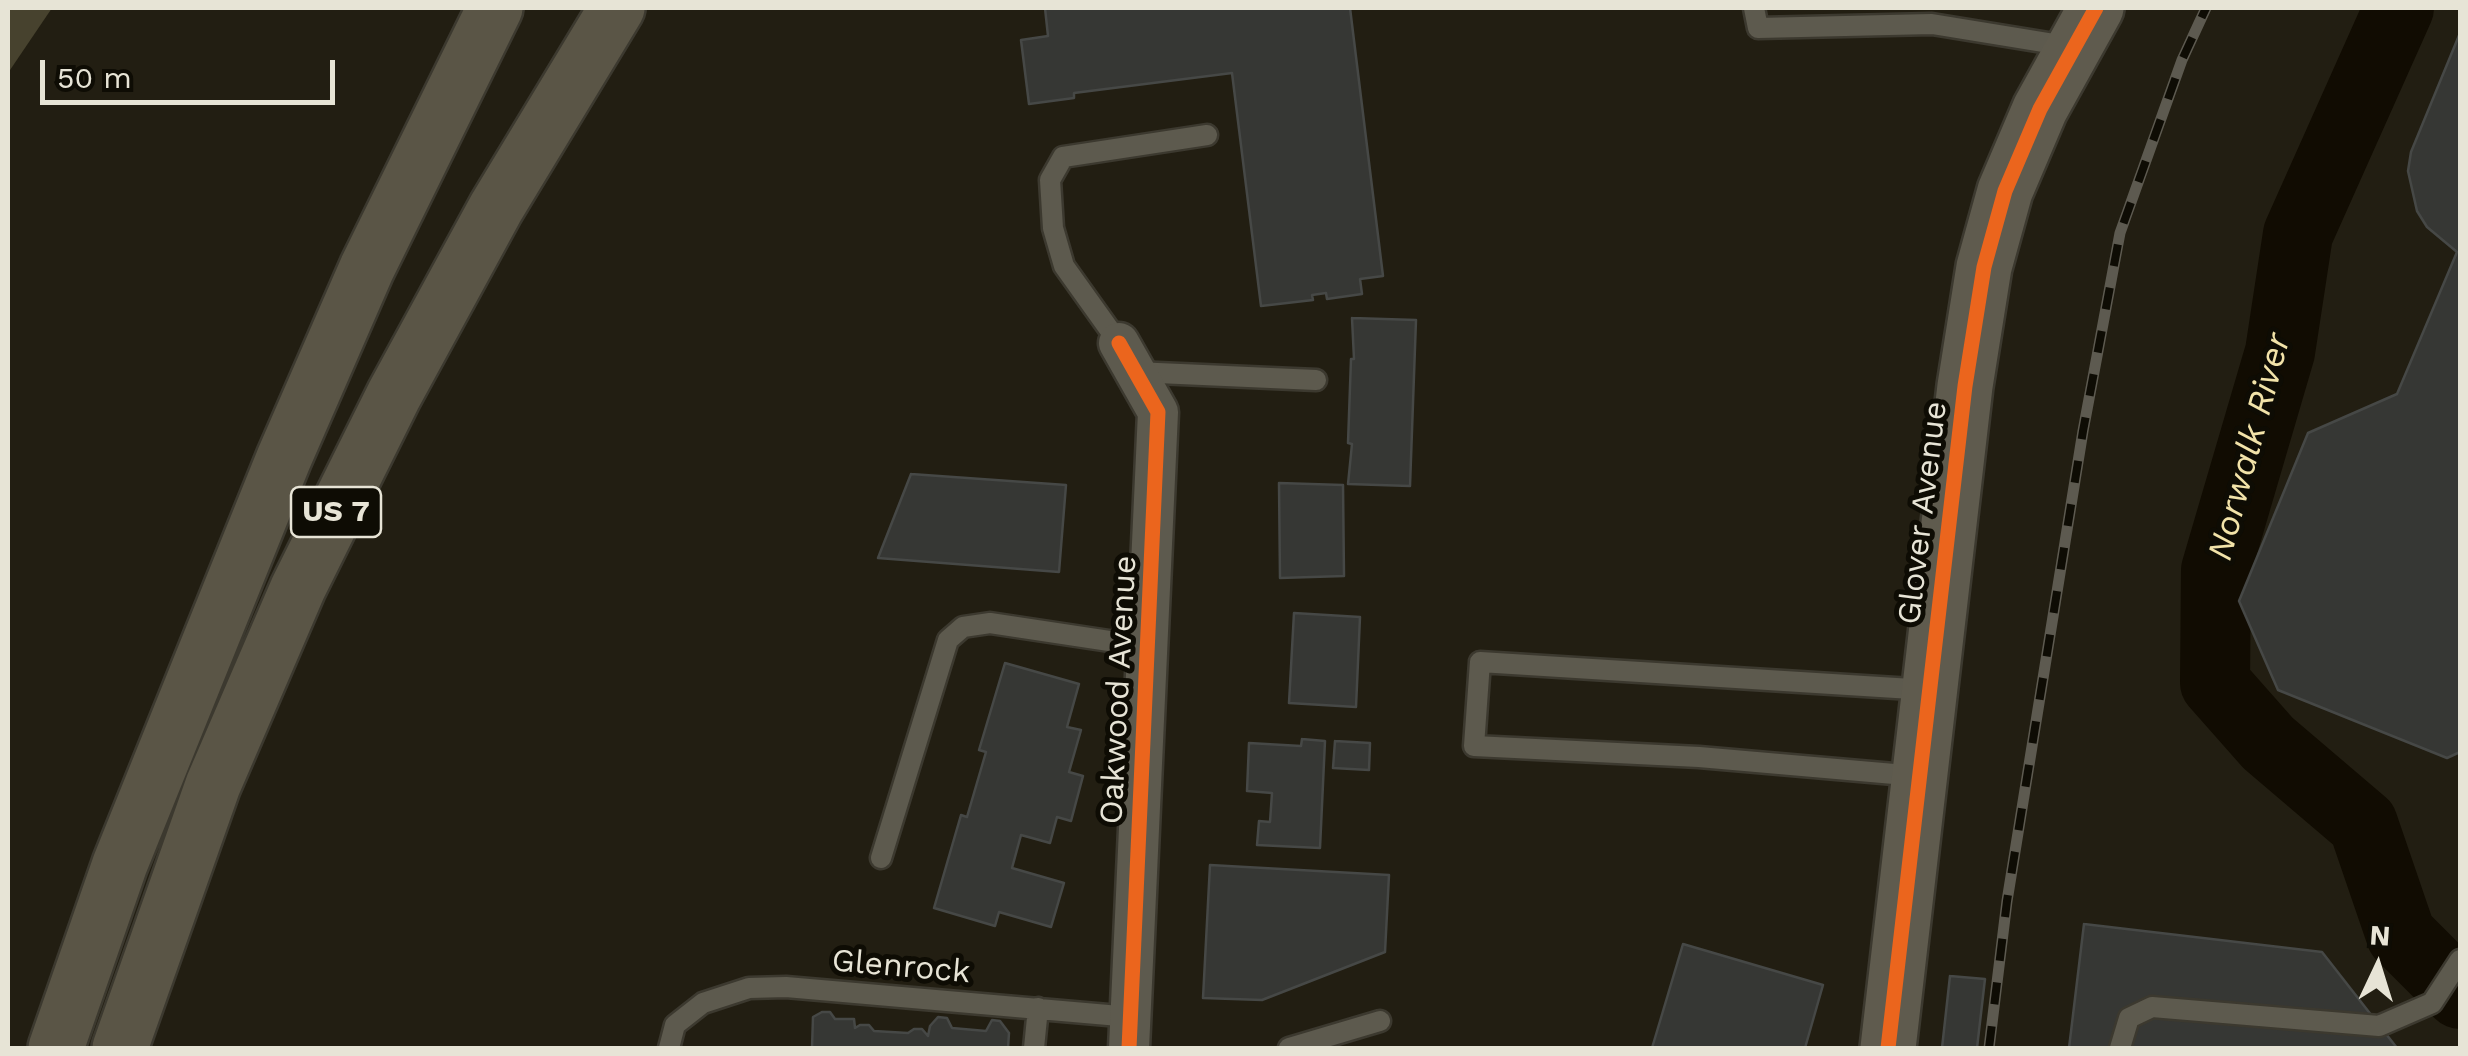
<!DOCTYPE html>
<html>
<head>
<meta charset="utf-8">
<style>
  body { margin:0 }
  #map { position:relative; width:2468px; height:1056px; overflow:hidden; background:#221e12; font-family:"Work Sans",sans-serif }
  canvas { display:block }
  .frame { position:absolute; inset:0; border:10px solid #e7e4d6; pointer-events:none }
  .north { position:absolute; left:2328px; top:916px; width:100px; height:100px; -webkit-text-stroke:8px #0e0c04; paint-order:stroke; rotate:4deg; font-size:28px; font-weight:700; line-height:40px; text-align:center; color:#e7e4d6 }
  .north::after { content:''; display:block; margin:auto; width:35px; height:45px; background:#e7e4d6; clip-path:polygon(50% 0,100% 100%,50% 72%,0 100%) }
  .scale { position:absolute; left:40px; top:60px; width:295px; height:45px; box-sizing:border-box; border:5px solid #e7e4d6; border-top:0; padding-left:12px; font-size:30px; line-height:35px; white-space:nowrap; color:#e7e4d6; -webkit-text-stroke:8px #0e0c04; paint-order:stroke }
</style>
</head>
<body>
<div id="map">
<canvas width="2468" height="1056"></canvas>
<div class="frame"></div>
<div class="north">N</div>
<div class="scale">50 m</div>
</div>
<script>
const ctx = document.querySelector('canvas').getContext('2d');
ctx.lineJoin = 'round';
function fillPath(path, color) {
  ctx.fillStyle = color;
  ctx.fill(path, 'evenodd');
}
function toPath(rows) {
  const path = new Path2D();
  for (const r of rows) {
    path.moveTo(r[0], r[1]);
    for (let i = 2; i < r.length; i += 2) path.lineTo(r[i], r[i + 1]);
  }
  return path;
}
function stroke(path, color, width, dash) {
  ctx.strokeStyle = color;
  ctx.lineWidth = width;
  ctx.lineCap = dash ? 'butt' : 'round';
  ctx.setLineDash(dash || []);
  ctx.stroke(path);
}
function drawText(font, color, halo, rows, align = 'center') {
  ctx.font = font + ' "Work Sans",sans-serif';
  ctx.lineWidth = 10;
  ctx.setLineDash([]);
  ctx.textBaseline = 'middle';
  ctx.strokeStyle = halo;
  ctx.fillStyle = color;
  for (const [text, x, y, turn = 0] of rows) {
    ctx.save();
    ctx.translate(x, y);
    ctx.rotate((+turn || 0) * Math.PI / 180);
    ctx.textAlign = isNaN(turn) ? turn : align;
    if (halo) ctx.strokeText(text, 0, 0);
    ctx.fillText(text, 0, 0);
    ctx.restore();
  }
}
const green = toPath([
  [8,8,52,8,8,73]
]);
const river = toPath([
  [2399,8,2298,234,2280,352,2216,570,2215,683,2268,743,2363,824,2401,935,2460,994]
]);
const building = toPath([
  [1045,8,1350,8,1383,276,1360,279,1362,294,1327,299,1326,293,1312,295,1313,300,1261,306,1232,73,1074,93,1074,98,1029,104,1021,40,1048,36,1045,8],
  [2460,33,2460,752,2447,758,2278,690,2239,601,2308,433,2397,394,2457,252,2427,227,2417,211,2408,171,2411,152,2460,33],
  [1352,318,1416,320,1410,486,1348,484,1352,444,1348,443,1351,359,1354,359,1352,318],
  [911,474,1066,485,1059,572,878,558,911,474],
  [1279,483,1343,485,1344,576,1280,578,1279,483],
  [1294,613,1360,617,1356,707,1289,703,1294,613],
  [1005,663,1079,684,1067,727,1081,730,1069,772,1083,776,1071,821,1057,817,1050,843,1021,835,1012,868,1064,883,1051,927,999,912,995,926,934,908,961,815,967,817,986,752,979,750,1005,663],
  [1302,739,1325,741,1320,848,1257,845,1259,821,1270,822,1272,793,1247,791,1249,743,1301,746,1302,739],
  [1335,741,1370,743,1369,770,1333,768,1335,741],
  [1210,865,1389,875,1385,952,1262,1000,1203,998,1210,865],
  [2084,924,2322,952,2397,1048,2069,1048,2084,924],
  [1683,944,1823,985,1805,1048,1652,1048,1683,944],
  [1950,976,1985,979,1977,1048,1942,1048,1950,976],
  [822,1012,830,1012,835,1019,854,1019,855,1028,860,1025,869,1025,874,1031,908,1033,914,1029,922,1029,928,1036,930,1026,938,1017,947,1018,952,1028,986,1031,992,1020,1000,1021,1009,1033,1008,1048,812,1048,813,1017,822,1012]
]);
const lane = toPath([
  [1754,8,1758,28,1932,24,2073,47],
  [1119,343,1064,266,1053,228,1050,180,1063,157,1207,135],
  [1135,372,1316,380],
  [1917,776,1699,757,1474,746,1480,662,1928,690],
  [881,858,948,640,963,627,990,623,1149,647],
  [669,1048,675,1025,703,1003,749,988,786,987,1131,1017],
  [1034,1048,1038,1008],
  [1289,1048,1380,1021],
  [2120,1048,2129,1018,2152,1007,2379,1026,2432,1003,2460,960]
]);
const street = toPath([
  [1119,343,1158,412,1129,1048]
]);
const secondary = toPath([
  [1888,1048,1965,386,1984,267,2005,191,2040,109,2096,8]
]);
const highway = toPath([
  [56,1048,120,864,284,458,367,268,495,8],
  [120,1048,213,785,298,588,394,395,496,208,617,8]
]);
const rail = toPath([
  [1989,1048,2007,901,2083,431,2120,233,2182,60,2206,8]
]);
const cycleway = toPath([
  [1119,343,1158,412,1129,1048],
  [1888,1048,1965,386,1984,267,2005,191,2040,109,2096,8]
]);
const shields = [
  [336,512,90]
];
const shieldNames = [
  ["US 7",336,512]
];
const streetNames = [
  ["Glover Avenue",1923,513,-83],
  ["Oakwood Avenue",1119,690,-87],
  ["Glenrock",901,967,5]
];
const waterNames = [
  ["Norwalk River",2250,447,-75]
];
fillPath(green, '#47422e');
stroke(river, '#110c02', 70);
fillPath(building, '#363734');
stroke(building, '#464846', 2.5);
stroke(lane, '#3c392f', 25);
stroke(street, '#3c392f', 45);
stroke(secondary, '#3c392f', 60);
stroke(highway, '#3c392f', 60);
stroke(lane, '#5d5a4e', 20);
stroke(street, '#5d5a4e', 40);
stroke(secondary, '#5f5b4e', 55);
stroke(highway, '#5a5546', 55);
stroke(rail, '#5d5a50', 11);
stroke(rail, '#0e0c04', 8, [22]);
stroke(cycleway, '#eb651d', 15);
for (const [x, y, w] of shields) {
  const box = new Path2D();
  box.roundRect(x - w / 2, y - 25, w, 50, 8);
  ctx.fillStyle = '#0e0c04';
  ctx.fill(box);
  stroke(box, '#e7e4d6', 2.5);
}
drawText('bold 30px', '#e7e4d6', null, shieldNames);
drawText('32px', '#e7e4d6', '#0e0c04', streetNames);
drawText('italic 35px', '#f2e3a9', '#0e0c04', waterNames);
</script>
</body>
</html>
